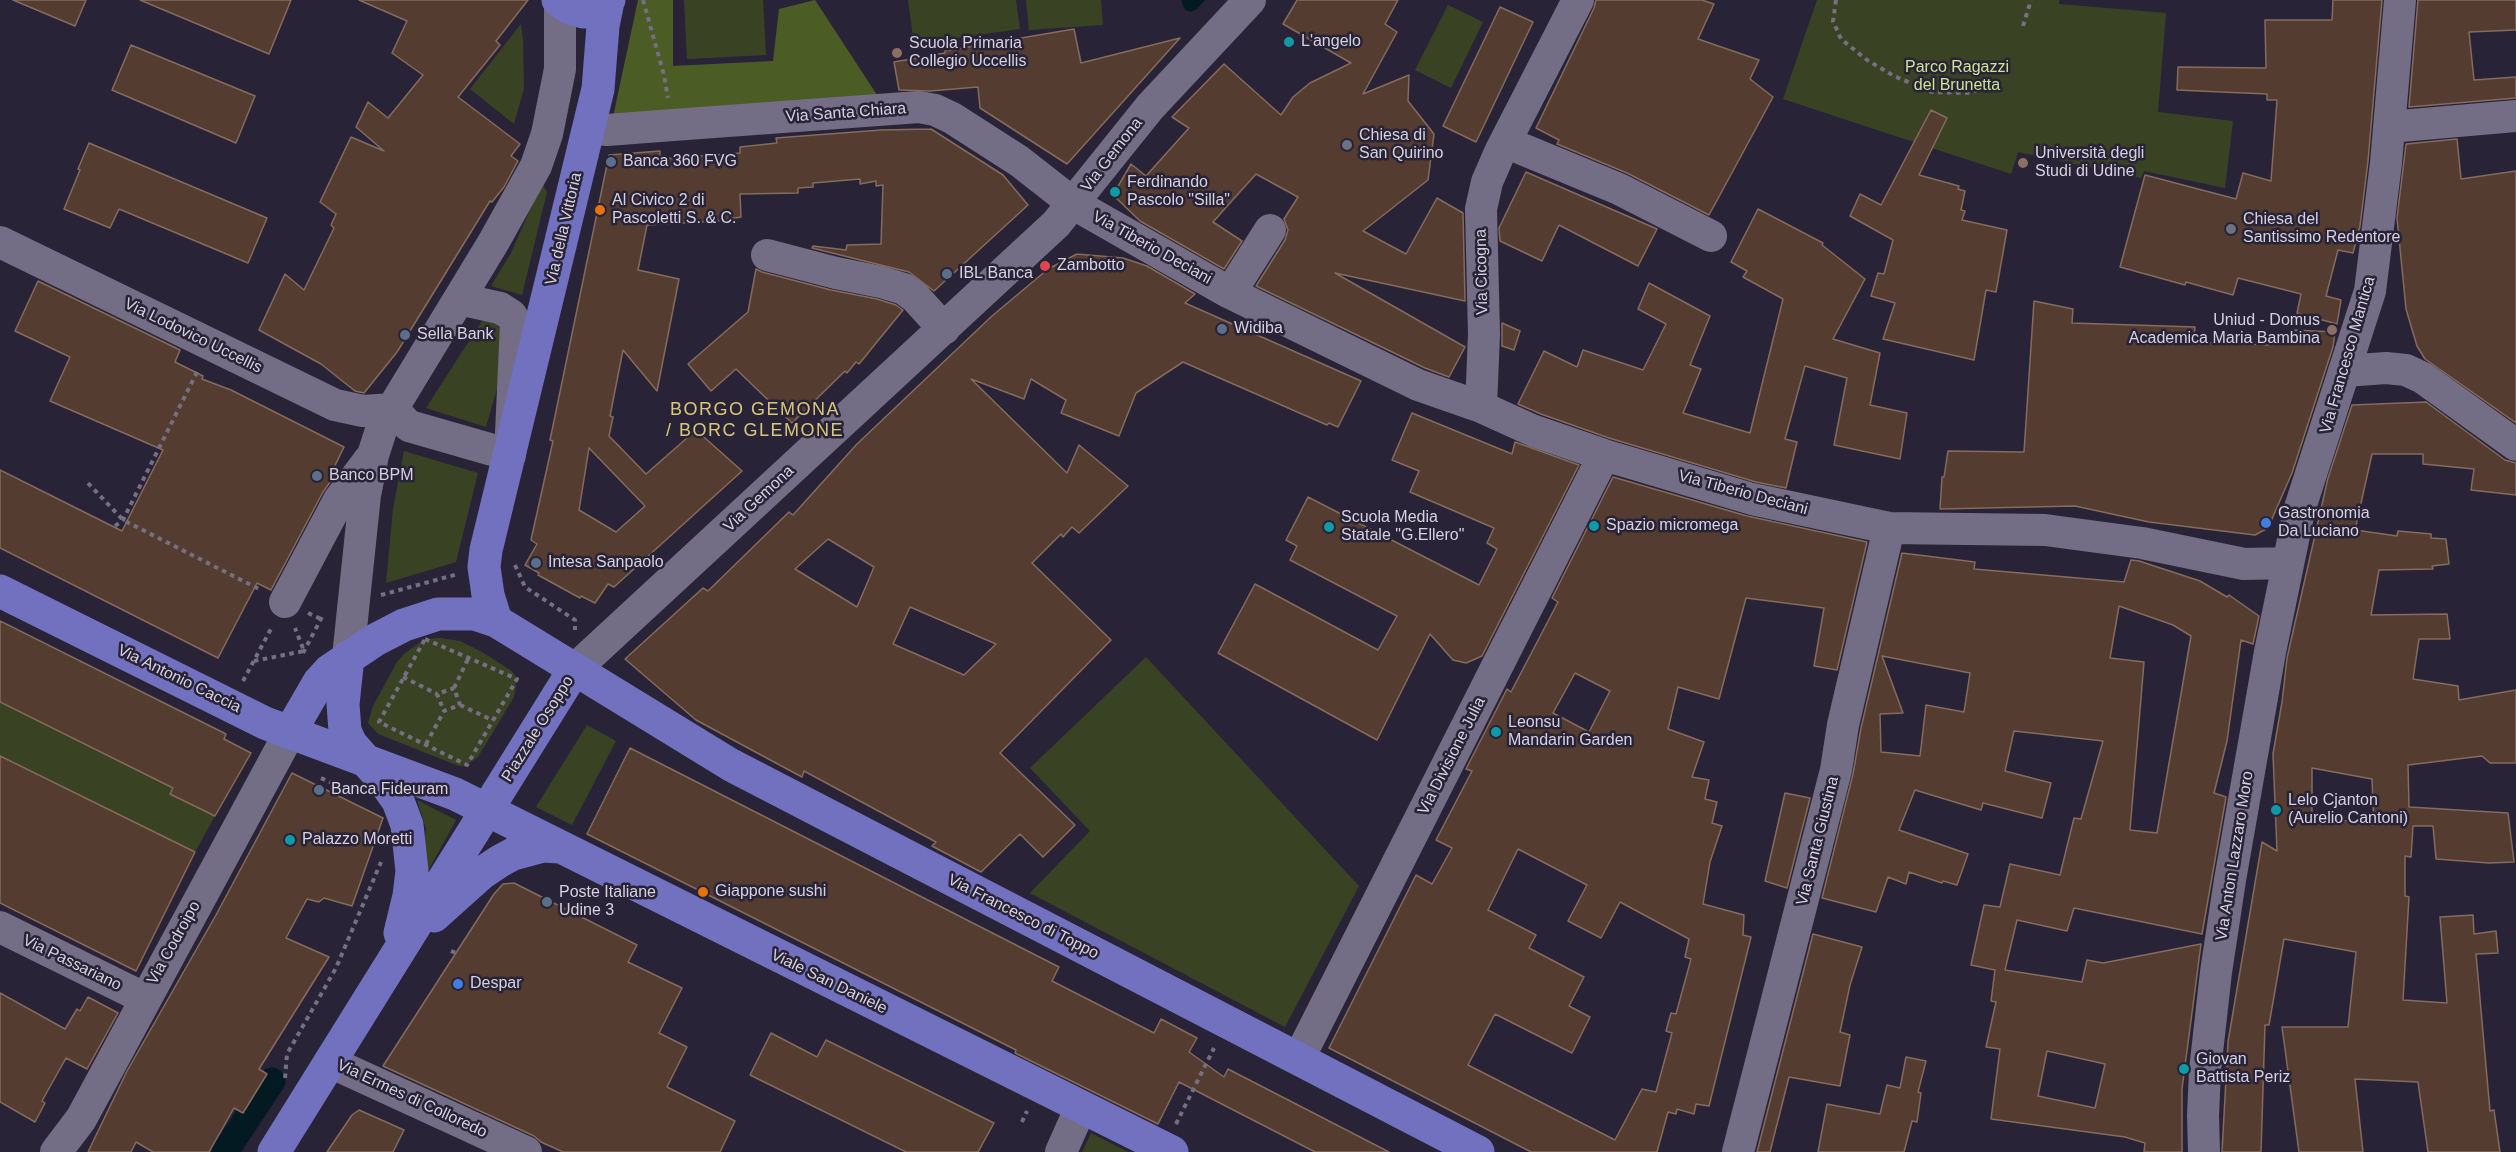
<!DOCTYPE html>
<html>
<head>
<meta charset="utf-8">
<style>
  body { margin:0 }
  canvas { display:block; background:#292338 }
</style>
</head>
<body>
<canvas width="2516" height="1152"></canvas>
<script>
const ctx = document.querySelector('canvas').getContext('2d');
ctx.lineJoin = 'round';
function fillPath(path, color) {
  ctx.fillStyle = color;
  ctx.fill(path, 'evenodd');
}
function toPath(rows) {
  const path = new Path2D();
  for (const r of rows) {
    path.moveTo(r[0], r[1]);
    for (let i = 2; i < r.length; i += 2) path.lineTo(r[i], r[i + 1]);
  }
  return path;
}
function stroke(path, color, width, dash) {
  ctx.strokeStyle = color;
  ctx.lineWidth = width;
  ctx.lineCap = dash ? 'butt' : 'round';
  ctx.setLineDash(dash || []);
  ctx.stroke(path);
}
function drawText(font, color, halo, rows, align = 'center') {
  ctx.font = font + ' Helvetica,sans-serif';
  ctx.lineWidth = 5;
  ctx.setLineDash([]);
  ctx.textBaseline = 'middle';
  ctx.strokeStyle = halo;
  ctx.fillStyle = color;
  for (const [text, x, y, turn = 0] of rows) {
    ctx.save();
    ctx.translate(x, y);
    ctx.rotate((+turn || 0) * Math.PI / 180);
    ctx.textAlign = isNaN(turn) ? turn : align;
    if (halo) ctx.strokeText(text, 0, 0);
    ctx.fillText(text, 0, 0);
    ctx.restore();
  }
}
const green = toPath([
  [684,0,763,0,766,55,687,59],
  [908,0,1016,0,1020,29,914,44],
  [1026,0,1101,0,1103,25,1029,30],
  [1817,0,2059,0,2059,4,2166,13,2158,112,2233,121,2225,188,2144,171,2141,178,2018,152,2011,174,1783,99],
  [1448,5,1483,22,1451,88,1415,70],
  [521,24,523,40,524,88,514,124,470,89],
  [542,183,547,192,522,295,491,286,511,253],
  [482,321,492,321,500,328,504,364,486,427,426,408],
  [404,451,478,473,456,562,386,583,393,509],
  [440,638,460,641,482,652,512,671,517,679,514,697,478,757,467,765,459,766,378,734,368,723,373,706,397,662,405,653,425,639],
  [1146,657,1359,886,1285,1027,1030,893,1090,831,1030,768],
  [0,702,26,715,32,704,52,728,109,757,115,746,137,770,173,788,170,794,215,816,195,852,0,762],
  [587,725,616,741,572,825,536,807],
  [417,800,456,820,417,891,426,829],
  [1091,1133,1128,1152,1082,1152]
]);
const forest = toPath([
  [638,0,673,0,673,66,773,61,779,9,815,0,879,98,613,117]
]);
const water = toPath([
  [1181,0,1205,0,1197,9,1191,12,1185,10]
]);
const canal = toPath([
  [225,1152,272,1081]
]);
const building = toPath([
  [13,0,86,0,75,26,13,0],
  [140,0,291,0,269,54,140,0],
  [359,0,528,0,496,41,500,45,458,97,520,144,511,156,518,161,504,187,492,202,490,201,397,352,364,393,355,391,321,364,259,330,285,274,304,290,334,228,331,225,336,214,320,202,351,137,384,151,356,127,368,102,388,118,423,75,392,53,407,21,359,0],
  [1297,0,1398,0,1385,24,1397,32,1363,94,1409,75,1408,101,1434,134,1428,180,1363,231,1406,254,1437,198,1463,213,1465,301,1335,273,1465,347,1449,377,1425,368,1256,286,1285,240,1288,230,1284,219,1298,197,1256,174,1213,222,1242,241,1224,269,1140,221,1113,195,1131,164,1146,176,1189,128,1172,117,1224,64,1281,115,1293,97,1310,83,1351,63,1283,24,1297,0],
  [1596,0,1702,0,1714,4,1698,39,1759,60,1750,79,1773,97,1709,215,1627,173,1557,144,1559,140,1536,128,1594,8,1596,0],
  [2333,0,2382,0,2368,161,2360,226,2353,253,2338,250,2326,296,2341,300,2337,324,2297,313,2301,294,2238,278,2233,295,2186,282,2185,285,2120,267,2145,175,2236,199,2243,173,2271,181,2277,100,2267,100,2267,94,2177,90,2178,67,2266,68,2265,20,2332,20,2333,0],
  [2418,0,2516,0,2516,30,2469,32,2474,80,2516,77,2516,98,2409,107,2418,0],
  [1500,7,1533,22,1476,142,1443,126,1500,7],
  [1074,29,1081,63,1180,38,1067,164,980,108,978,87,930,91,899,90,894,62,945,53,945,51,1074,29],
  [131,45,255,96,236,143,112,90,131,45],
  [1931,110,1947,118,1919,175,1959,186,1958,189,1965,191,1961,210,1965,211,1962,220,2007,230,1996,292,1986,290,1974,360,1883,339,1895,303,1871,296,1878,273,1884,274,1893,240,1850,216,1860,194,1881,205,1931,110],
  [931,129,1003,175,1028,205,934,291,909,272,812,248,813,246,846,250,847,245,881,244,883,185,876,186,876,181,860,184,860,179,813,183,813,187,798,188,798,193,740,194,741,217,717,221,647,225,638,270,679,279,657,391,623,350,610,416,613,417,609,436,646,474,696,430,742,471,614,587,608,584,595,603,581,596,580,598,538,575,539,573,525,565,537,544,531,540,553,441,550,440,554,421,609,155,660,151,660,159,740,153,740,147,777,143,776,138,881,130,931,129],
  [589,448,645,506,616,532,579,510,589,448],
  [2457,139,2461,179,2516,171,2516,423,2425,359,2417,346,2406,309,2397,218,2406,144,2457,139],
  [89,143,267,218,248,263,119,209,110,228,64,209,80,170,78,169,89,143],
  [1526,172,1657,229,1638,266,1559,225,1542,261,1500,241,1499,228,1526,172],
  [1758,209,1823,243,1822,245,1865,279,1833,339,1880,353,1870,405,1907,413,1900,459,1834,445,1847,378,1805,366,1785,439,1797,442,1786,488,1756,482,1609,438,1541,414,1518,404,1544,351,1577,367,1583,350,1643,370,1666,324,1638,309,1649,283,1710,316,1690,365,1701,369,1683,413,1750,433,1783,299,1743,277,1747,271,1731,262,1758,209],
  [1077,254,1123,258,1147,266,1195,294,1185,303,1361,381,1338,427,1329,423,1327,425,1183,362,1136,393,1119,436,1061,413,1066,400,1031,379,1024,399,971,379,1067,473,1079,445,1128,486,1079,533,1072,527,1063,537,1061,534,1032,563,1111,640,1000,753,1075,825,1043,857,1020,834,981,872,932,846,936,842,804,771,802,777,696,720,625,659,703,588,708,591,789,512,793,515,857,444,992,316,1048,269,1077,254],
  [828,539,874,567,857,607,795,569,828,539],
  [910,607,996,644,964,675,893,644,910,607],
  [756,269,762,272,831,290,877,299,896,305,903,310,859,364,856,362,847,373,845,371,792,423,736,369,711,391,688,364,748,312,756,269],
  [38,281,180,350,175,362,203,376,202,379,231,390,344,447,330,476,333,478,323,492,271,590,257,583,218,658,0,548,0,470,122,531,163,450,50,401,70,357,15,331,38,281],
  [2034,301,2073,309,2072,323,2195,327,2194,342,2269,345,2271,338,2292,343,2294,330,2335,332,2333,347,2292,473,2268,528,2255,535,2149,522,2075,506,1940,509,1942,477,1944,477,1948,451,2024,452,2034,301],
  [1502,323,1520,331,1514,350,1502,346,1502,323],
  [2426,402,2505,460,2516,463,2516,495,2471,490,2474,469,2423,464,2423,454,2372,454,2355,530,2397,536,2398,531,2431,534,2431,538,2446,539,2449,564,2432,566,2433,569,2379,570,2371,615,2447,614,2450,639,2419,639,2413,679,2458,686,2459,700,2516,690,2516,763,2490,763,2482,756,2408,765,2409,807,2508,813,2514,862,2489,863,2436,859,2433,826,2413,826,2411,857,2405,856,2405,896,2409,897,2403,1000,2447,1003,2440,917,2473,915,2474,934,2496,931,2498,953,2476,954,2490,1111,2494,1110,2500,1152,2428,1152,2418,1082,2355,1079,2363,1152,2299,1152,2282,1027,2348,1027,2356,952,2284,939,2269,1025,2265,1025,2261,1152,2222,1152,2228,1042,2262,842,2277,851,2273,754,2282,702,2287,658,2328,478,2352,405,2426,402],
  [2312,768,2372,779,2374,825,2334,819,2334,815,2312,814,2312,768],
  [1412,413,1512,454,1515,442,1579,465,1482,656,1466,663,1453,660,1430,634,1377,740,1218,653,1255,584,1378,650,1397,616,1290,560,1297,546,1286,540,1308,497,1479,585,1497,549,1487,543,1494,528,1410,492,1419,471,1392,460,1412,413],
  [1613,477,1747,516,1867,542,1837,670,1814,666,1824,608,1746,598,1719,699,1678,687,1668,729,1704,742,1692,777,1709,780,1705,799,1717,802,1712,823,1722,826,1710,862,1703,904,1744,915,1743,935,1751,937,1709,1106,1696,1104,1694,1114,1677,1109,1676,1114,1668,1112,1657,1152,1531,1152,1329,1048,1416,875,1432,884,1452,848,1436,840,1472,771,1466,769,1507,689,1511,692,1558,602,1552,598,1613,477],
  [1575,673,1610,691,1589,732,1553,713,1575,673],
  [1518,849,1587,885,1568,921,1601,938,1620,902,1689,939,1685,957,1691,959,1676,1014,1671,1013,1666,1031,1672,1033,1656,1092,1642,1089,1615,1140,1468,1065,1495,1014,1572,1053,1590,1017,1569,1006,1584,977,1529,948,1536,935,1488,910,1518,849],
  [1902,553,1975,562,1974,569,2124,582,2131,560,2139,561,2200,581,2227,597,2229,595,2259,616,2253,644,2241,640,2227,741,2214,793,2226,797,2202,934,2074,908,2067,931,2017,920,2005,970,2082,982,2087,960,2103,963,2201,944,2182,1089,2182,1152,2144,1152,2145,1143,2125,1137,1991,1119,2000,1049,1986,1047,1996,1002,1991,1001,1995,970,1971,965,1984,905,2000,907,2010,864,2060,875,2074,818,2081,819,2103,741,2014,731,2005,771,2051,783,2042,818,1983,803,1981,810,1915,790,1899,830,1968,854,1957,885,1943,881,1942,883,1909,872,1906,884,1888,877,1876,912,1822,898,1853,774,1861,728,1902,553],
  [2119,606,2173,625,2191,636,2157,833,2130,830,2144,662,2110,658,2119,606],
  [1882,656,1970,673,1964,712,1926,705,1920,756,1881,752,1880,714,1903,713,1882,656],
  [2047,1051,2105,1064,2095,1108,2038,1096,2047,1051],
  [0,621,226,734,224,739,251,753,215,816,170,794,173,788,0,702,0,621],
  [630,748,1059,967,1052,981,1154,1033,1161,1019,1197,1038,1189,1052,1224,1077,1228,1069,1389,1152,1315,1152,1179,1082,1158,1124,1015,1053,1016,1050,587,834,630,748],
  [0,756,195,852,136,971,0,903,0,756],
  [292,773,383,818,352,906,324,898,319,902,307,899,286,938,329,957,259,1069,267,1074,243,1113,234,1108,209,1152,153,1152,136,1142,131,1152,88,1152,127,1071,216,915,292,773],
  [1785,793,1810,798,1787,888,1765,881,1785,793],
  [514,883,637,945,628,962,682,988,659,1033,687,1047,667,1087,735,1121,720,1152,563,1152,541,1142,534,1136,383,1066,494,894,503,884,514,883],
  [1813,934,1862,947,1850,985,1840,1032,1850,1035,1840,1086,1789,1077,1770,1152,1757,1152,1813,934],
  [0,993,65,1029,77,1009,80,1011,88,997,118,1013,87,1069,66,1058,42,1101,45,1103,35,1122,0,1102,0,993],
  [771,1033,817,1057,826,1040,994,1123,978,1152,906,1152,750,1075,771,1033],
  [1906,1057,1926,1061,1918,1092,1921,1093,1917,1122,1912,1121,1904,1152,1818,1152,1827,1104,1880,1114,1887,1085,1900,1088,1906,1057],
  [359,1110,404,1130,393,1152,327,1152,352,1115,359,1110]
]);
const path = toPath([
  [643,0,664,75,668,98],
  [1836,0,1833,21,1841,39,1867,60,1894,76,1932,92,1970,93,1997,82],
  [2023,26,2031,0],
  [88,483,123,520,261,590],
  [115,526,123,520,199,368],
  [515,565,525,587,575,620,575,630],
  [381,595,458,574],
  [308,613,321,619],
  [425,639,517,679,467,765,379,722,425,639],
  [303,653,322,617],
  [254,661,304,651,295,628],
  [403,677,437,694],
  [243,681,272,627],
  [454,688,469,657],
  [460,705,492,720],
  [426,744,444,711,460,705,454,688,437,694,444,711],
  [321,778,352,792],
  [574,914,577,907],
  [451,951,456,953],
  [285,1078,287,1054,336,968,381,862],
  [1022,1122,1027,1111],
  [1176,1124,1214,1048]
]);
const minor = toPath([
  [2389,127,2516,116],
  [589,128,607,130,673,125,919,107,935,110,952,118,1019,161,1074,204,1230,293,1418,385,1481,407,1534,431,1604,455,1752,499,1889,528,2045,530,2142,543,2244,564,2288,563],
  [1505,142,1619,189,1711,236],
  [0,242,335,405,363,411,392,409],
  [767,255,836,273,881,282,904,289,915,297,944,329],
  [1230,293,1270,230],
  [2344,371,2386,368,2406,370,2423,378,2516,445],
  [1481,407,1484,334,1481,209,1487,182,1500,152,1578,0],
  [392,409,409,426,510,455,516,323,511,315,500,308,459,299],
  [285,602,339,500,369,460],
  [348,657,365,495,373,455,383,424,493,243,536,166,547,134,560,69,560,2],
  [574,670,1056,224,1150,107,1250,0],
  [0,927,144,998],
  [1299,1058,1604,455],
  [330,1062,526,1152],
  [56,1152,81,1119,290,732],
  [1061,1152,1081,1107],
  [1738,1152,1836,770,1843,725,1889,528],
  [2204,1152,2203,1116,2205,1070,2216,972,2230,880,2270,652,2299,511,2370,291,2386,163,2400,0]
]);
const major = toPath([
  [558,0,570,8,583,12,597,9,609,0],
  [0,591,265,723,455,794,1172,1152],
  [496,621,488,595,484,567,486,550,598,89,603,26,608,1],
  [348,657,343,704,345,731,351,744,383,780,398,801,407,825,412,871,409,896,400,933],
  [290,732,319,682,329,671,375,640,404,625,438,614,475,614,496,621,731,765,1478,1152],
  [434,916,482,873,500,861,513,854,543,846,560,847],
  [274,1152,574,670]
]);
const markers = [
  [1289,42,6,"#0f9aa8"],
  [897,53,6,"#8d6e63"],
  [1347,145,6,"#6b7280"],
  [611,162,6,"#5c6f8a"],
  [2023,163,6,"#8d6e63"],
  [1115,192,6,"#0f9aa8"],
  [600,210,6,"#e8710a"],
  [2231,229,6,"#6b7280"],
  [1045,266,6,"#e0444e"],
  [947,274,6,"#5c6f8a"],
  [1222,329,6,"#5c6f8a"],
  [2332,330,6,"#8d6e63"],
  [405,335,6,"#5c6f8a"],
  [317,476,6,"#5c6f8a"],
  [2266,523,6,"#3f7fe0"],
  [1594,526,6,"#0f9aa8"],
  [1329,527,6,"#0f9aa8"],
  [536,563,6,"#5c6f8a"],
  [1496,732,6,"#0f9aa8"],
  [319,790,6,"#5c6f8a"],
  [2276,810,6,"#0f9aa8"],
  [290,840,6,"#0f9aa8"],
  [703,892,6,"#e8710a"],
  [547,902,6,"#5c6f8a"],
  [458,984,6,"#3f7fe0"],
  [2184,1069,6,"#0f9aa8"]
];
const poiNames = [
  ["L'angelo",1301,42],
  ["Scuola Primaria",909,44],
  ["Collegio Uccellis",909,62],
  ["Chiesa di",1359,136],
  ["San Quirino",1359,154],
  ["Università degli",2035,154],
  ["Studi di Udine",2035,172],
  ["Banca 360 FVG",623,162],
  ["Ferdinando",1127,183],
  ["Pascolo \"Silla\"",1127,201],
  ["Al Civico 2 di",612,201],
  ["Pascoletti S. & C.",612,219],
  ["Chiesa del",2243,220],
  ["Santissimo Redentore",2243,238],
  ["Zambotto",1057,266],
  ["IBL Banca",959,274],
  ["Uniud - Domus",2320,321,"right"],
  ["Academica Maria Bambina",2320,339,"right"],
  ["Widiba",1234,329],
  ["Sella Bank",417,335],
  ["Banco BPM",329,476],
  ["Gastronomia",2278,514],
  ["Da Luciano",2278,532],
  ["Scuola Media",1341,518],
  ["Statale \"G.Ellero\"",1341,536],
  ["Spazio micromega",1606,526],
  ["Intesa Sanpaolo",548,563],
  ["Leonsu",1508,723],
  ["Mandarin Garden",1508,741],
  ["Banca Fideuram",331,790],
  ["Lelo Cjanton",2288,801],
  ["(Aurelio Cantoni)",2288,819],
  ["Palazzo Moretti",302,840],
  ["Giappone sushi",715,892],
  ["Poste Italiane",559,893],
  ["Udine 3",559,911],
  ["Despar",470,984],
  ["Giovan",2196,1060],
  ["Battista Periz",2196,1078]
];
const parkNames = [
  ["Parco Ragazzi",1957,68],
  ["del Brunetta",1957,86]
];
const streetNames = [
  ["Via Santa Chiara",846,113,-4],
  ["Via Gemona",1112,155,-52],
  ["Via della Vittoria",564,229,-77],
  ["Via Tiberio Deciani",1152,248,29],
  ["Via Cicogna",1482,272,-91],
  ["Via Lodovico Uccellis",193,336,26],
  ["Via Francesco Mantica",2348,355,-74],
  ["Via Tiberio Deciani",1743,493,15],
  ["Via Gemona",759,499,-43],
  ["Via Antonio Caccia",179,679,26],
  ["Piazzale Osoppo",538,729,-58],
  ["Via Divisione Julia",1452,756,-63],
  ["Via Santa Giustina",1818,841,-76],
  ["Via Anton Lazzaro Moro",2235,856,-81],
  ["Via Francesco di Toppo",1023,917,27],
  ["Via Codroipo",174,943,-61],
  ["Via Passariano",72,963,26],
  ["Viale San Daniele",829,982,26],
  ["Via Ermes di Colloredo",412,1099,25]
];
const neighbourhoodNames = [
  ["BORGO GEMONA",755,410],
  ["/ BORC GLEMONE",755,431]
];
fillPath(green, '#394324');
fillPath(forest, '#4c5c25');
fillPath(water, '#041a22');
stroke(canal, '#041a22', 27);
fillPath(building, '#543d30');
stroke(building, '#846b5d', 1.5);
stroke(path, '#756f81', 4, [4.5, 4.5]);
stroke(minor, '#736d85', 32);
stroke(major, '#7171c0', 33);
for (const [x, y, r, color] of markers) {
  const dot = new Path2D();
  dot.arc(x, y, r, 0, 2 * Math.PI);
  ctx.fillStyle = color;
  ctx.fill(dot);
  stroke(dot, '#292338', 2);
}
drawText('16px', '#d5d1df', '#292338', poiNames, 'left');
drawText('16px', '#cae490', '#292338', parkNames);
drawText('16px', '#d5d1df', '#292338', streetNames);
ctx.letterSpacing = '1.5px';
drawText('18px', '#d9c678', '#292338', neighbourhoodNames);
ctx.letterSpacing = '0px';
</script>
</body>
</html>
